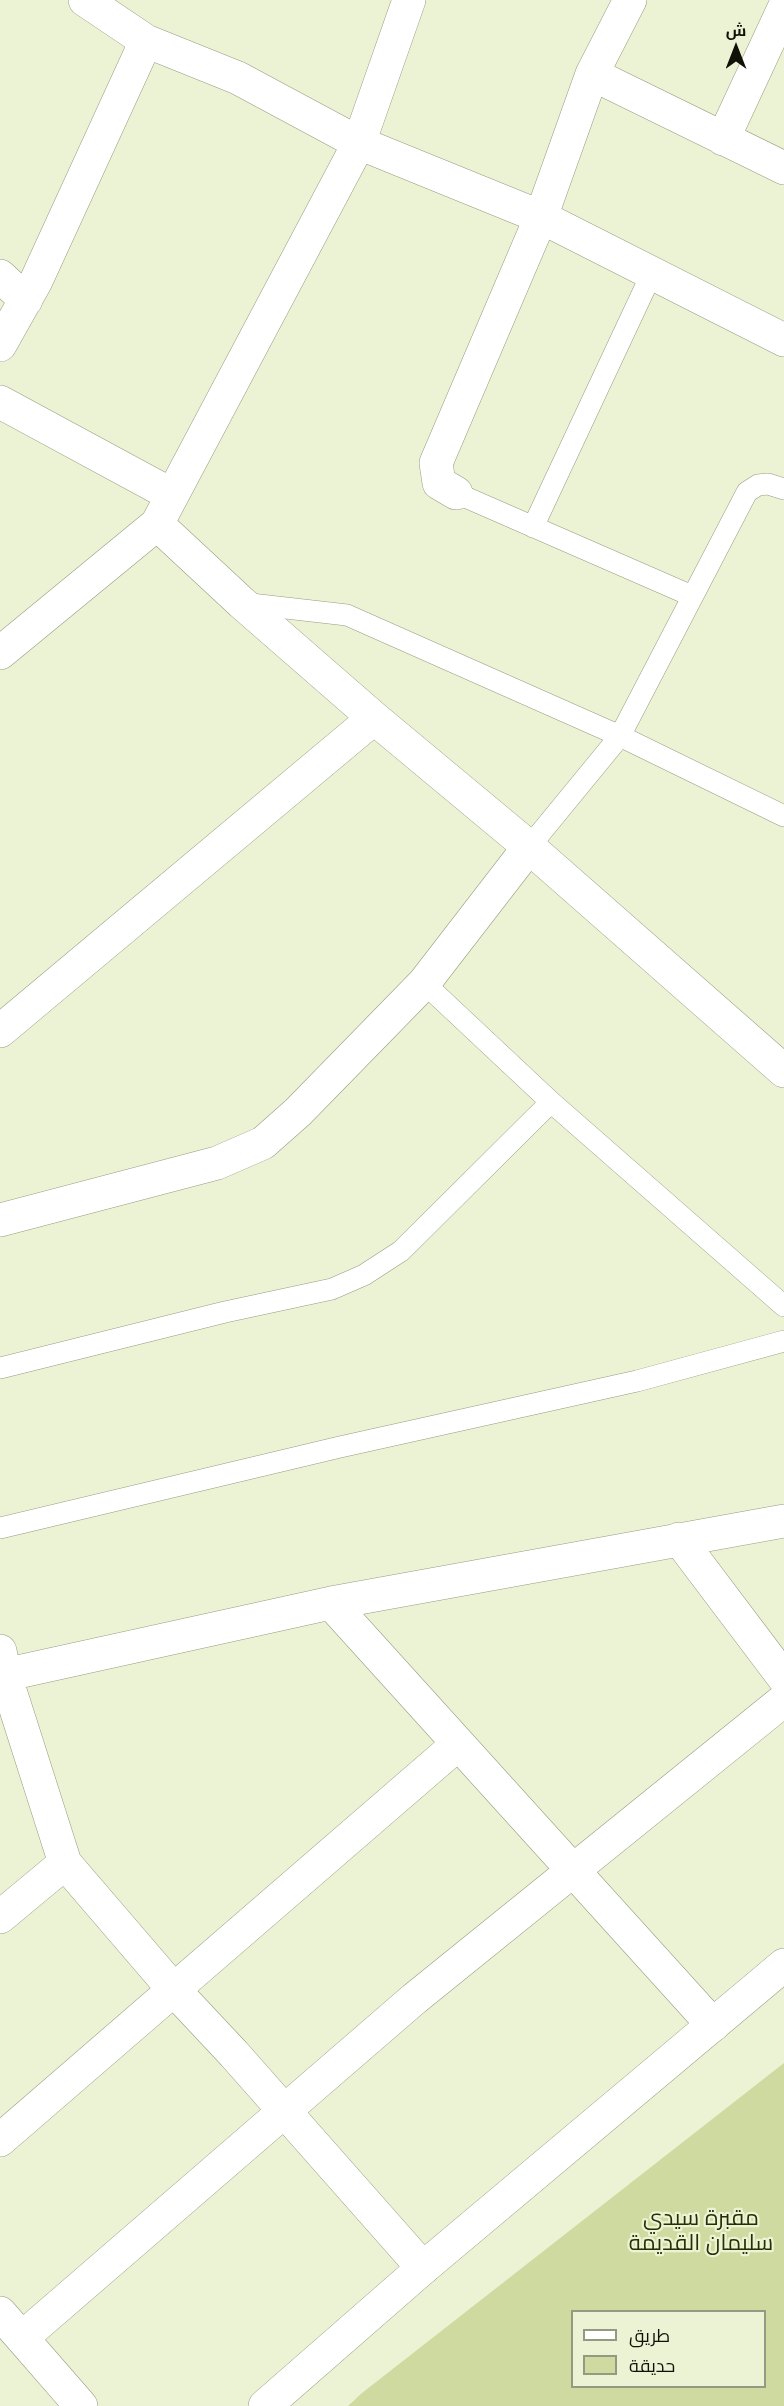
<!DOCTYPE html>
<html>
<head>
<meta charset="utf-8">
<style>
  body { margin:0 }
  #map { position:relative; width:784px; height:2406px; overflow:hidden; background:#ecf3d4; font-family:Mulish,Cairo,sans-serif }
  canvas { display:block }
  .legend { position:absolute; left:571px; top:2310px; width:195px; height:78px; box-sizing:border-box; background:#ecf3d4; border:2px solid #949982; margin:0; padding:8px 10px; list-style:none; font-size:18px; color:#101208 }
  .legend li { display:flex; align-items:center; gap:12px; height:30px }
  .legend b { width:30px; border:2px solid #949982 }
  .north { position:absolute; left:706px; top:18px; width:60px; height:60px; -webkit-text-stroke:4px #ecf3d4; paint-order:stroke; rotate:0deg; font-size:16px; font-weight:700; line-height:24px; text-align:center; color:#101208 }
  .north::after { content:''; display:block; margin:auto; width:21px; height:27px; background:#101208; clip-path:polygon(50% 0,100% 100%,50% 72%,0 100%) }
</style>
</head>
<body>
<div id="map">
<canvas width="784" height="2406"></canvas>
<ul class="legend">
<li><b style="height:8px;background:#fff"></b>طريق</li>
<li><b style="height:16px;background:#cfdaa0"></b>حديقة</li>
</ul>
<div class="north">ش</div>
</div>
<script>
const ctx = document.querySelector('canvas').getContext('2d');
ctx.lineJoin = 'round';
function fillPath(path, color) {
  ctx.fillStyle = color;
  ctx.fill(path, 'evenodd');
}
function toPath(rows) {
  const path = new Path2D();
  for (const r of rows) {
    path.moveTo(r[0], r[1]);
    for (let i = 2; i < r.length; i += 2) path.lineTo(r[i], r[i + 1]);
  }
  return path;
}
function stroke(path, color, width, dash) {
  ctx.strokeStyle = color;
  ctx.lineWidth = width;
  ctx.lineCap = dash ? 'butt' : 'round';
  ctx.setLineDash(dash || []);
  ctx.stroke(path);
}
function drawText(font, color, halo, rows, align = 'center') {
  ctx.font = font + ' Mulish,Cairo,sans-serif';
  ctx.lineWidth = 4.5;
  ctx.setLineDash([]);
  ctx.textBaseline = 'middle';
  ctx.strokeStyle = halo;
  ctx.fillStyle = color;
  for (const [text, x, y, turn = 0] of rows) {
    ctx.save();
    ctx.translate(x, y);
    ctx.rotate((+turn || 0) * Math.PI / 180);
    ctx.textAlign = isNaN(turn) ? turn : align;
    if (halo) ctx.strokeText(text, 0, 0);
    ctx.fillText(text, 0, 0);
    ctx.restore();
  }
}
const green = toPath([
  [784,2063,784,2406,348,2406,362,2393],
  [572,2312,764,2312,764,2386,572,2386]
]);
const service = toPath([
  [456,493,692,596],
  [533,527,652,273],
  [242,603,347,615,620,736,784,816],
  [529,847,620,736,747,492,758,485,768,484,784,489],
  [424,983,551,1102,784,1306],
  [0,1368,225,1312,332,1289,364,1275,401,1251,551,1102],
  [0,1528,340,1447,637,1381,784,1341]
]);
const minor = toPath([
  [85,0,146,41,238,78,359,143,541,217,784,340],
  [592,74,784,168],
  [723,139,784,8],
  [0,276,26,300],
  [0,345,36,281,146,41],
  [0,402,172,495],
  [456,493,439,483,436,463,541,217,592,74,630,0],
  [157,524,242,603,374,718,529,847,784,1071],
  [0,653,157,524,359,143,409,0],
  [0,1031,374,718],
  [0,1220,217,1163,263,1143,298,1112,424,983,529,847],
  [679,1539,784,1678],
  [331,1603,713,2025],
  [0,1651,5,1675,65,1863,174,1990,234,2054,423,2268],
  [0,1676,331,1603,784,1521],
  [0,1917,65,1863],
  [0,2140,458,1744],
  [0,2313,81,2406],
  [23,2337,414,1999,784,1700]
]);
const tertiary = toPath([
  [265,2406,423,2268,784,1965]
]);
const parkNames = [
  ["مقبرة سيدي",701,2218],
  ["سليمان القديمة",701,2243]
];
fillPath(green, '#cfdaa0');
stroke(service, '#969c80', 22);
stroke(minor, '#969c80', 34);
stroke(tertiary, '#969c80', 34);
stroke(service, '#fff', 21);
stroke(minor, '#fff', 33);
stroke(tertiary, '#fff', 33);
drawText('22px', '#282e04', '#ecf3d4', parkNames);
</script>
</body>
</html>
